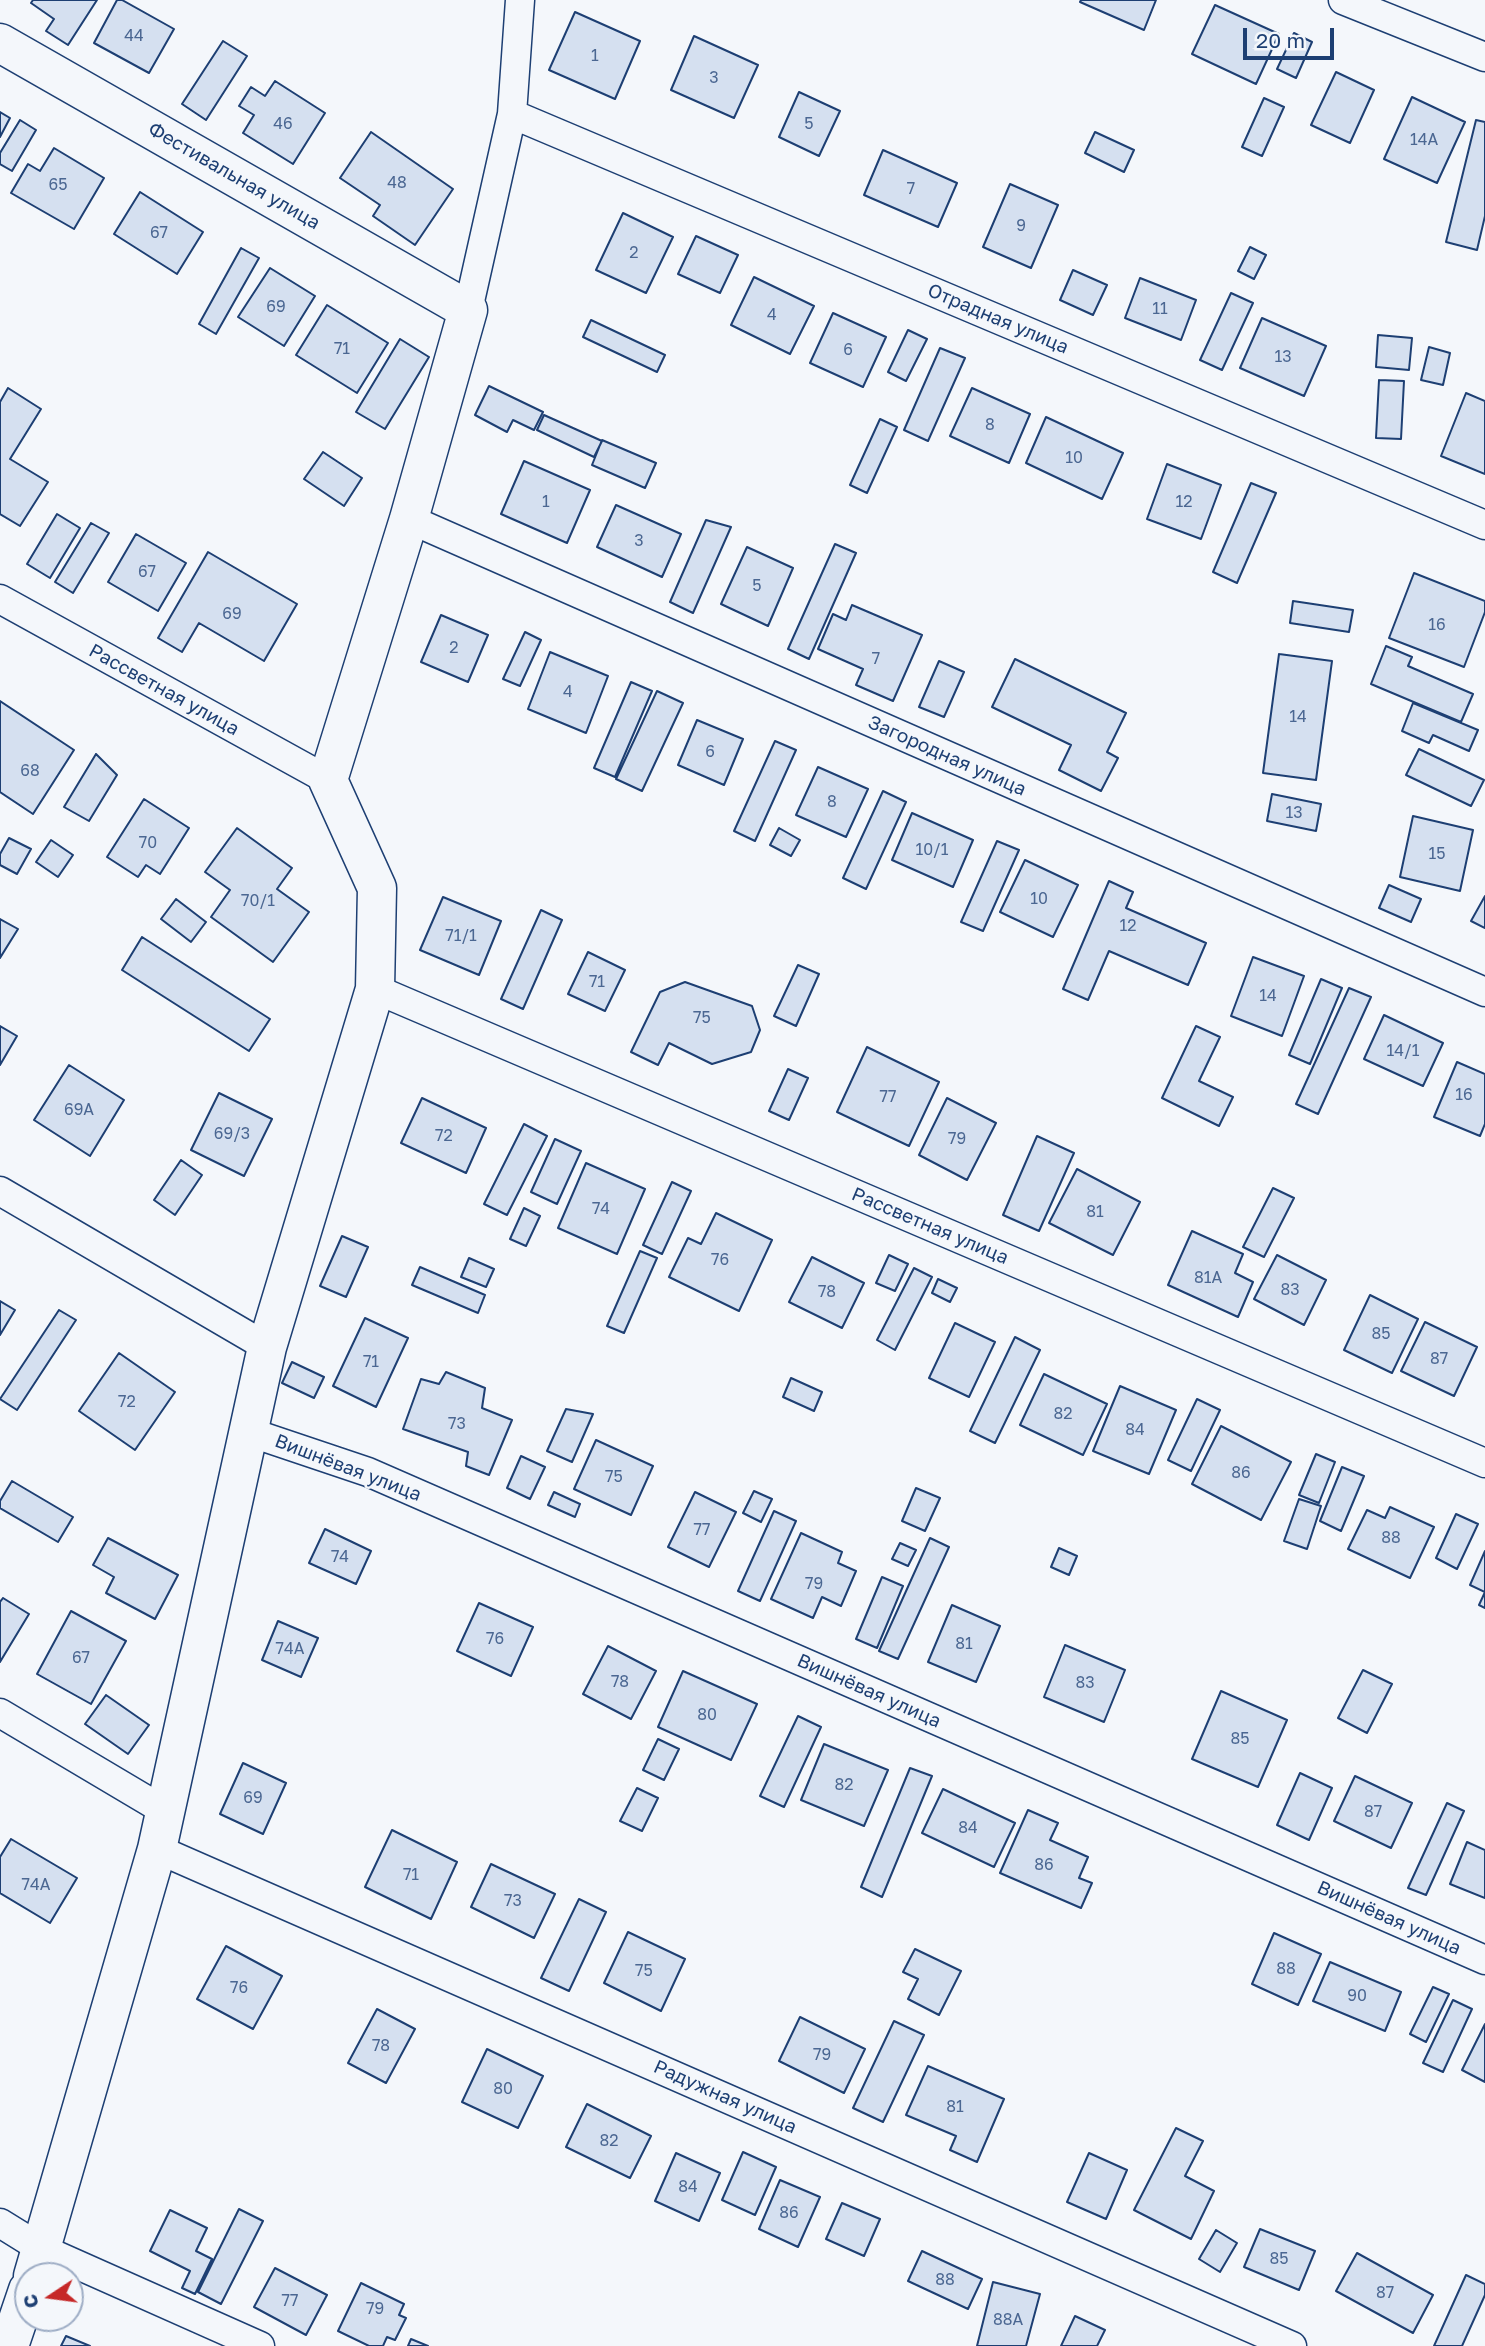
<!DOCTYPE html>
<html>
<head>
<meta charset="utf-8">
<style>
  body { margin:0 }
  #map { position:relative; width:1485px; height:2346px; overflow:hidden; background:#f4f7fb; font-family:"Golos Text",sans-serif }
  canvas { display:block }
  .north { position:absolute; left:14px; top:2262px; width:70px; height:70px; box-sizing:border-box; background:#f4f7fb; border:2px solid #9eadc5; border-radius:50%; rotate:257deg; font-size:19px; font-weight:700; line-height:28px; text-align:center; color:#1d3f73 }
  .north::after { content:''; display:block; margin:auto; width:24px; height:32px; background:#c62828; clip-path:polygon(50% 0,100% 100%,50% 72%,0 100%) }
  .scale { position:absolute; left:1243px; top:28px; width:91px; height:32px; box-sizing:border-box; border:4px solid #1d3f73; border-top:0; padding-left:9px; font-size:21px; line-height:24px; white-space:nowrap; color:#1d3f73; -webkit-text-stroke:5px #f4f7fb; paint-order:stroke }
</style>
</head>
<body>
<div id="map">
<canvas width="1485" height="2346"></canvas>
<div class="north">С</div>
<div class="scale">20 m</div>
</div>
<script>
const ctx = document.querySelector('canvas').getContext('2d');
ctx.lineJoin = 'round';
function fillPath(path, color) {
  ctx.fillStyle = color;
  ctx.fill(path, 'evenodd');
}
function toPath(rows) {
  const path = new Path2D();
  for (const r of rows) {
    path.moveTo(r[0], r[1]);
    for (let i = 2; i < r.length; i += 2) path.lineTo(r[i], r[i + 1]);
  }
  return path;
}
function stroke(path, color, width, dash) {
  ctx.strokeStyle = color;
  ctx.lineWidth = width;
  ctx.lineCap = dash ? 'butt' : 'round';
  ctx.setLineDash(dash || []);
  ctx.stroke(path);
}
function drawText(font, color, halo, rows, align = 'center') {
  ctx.font = font + ' "Golos Text",sans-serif';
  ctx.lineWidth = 5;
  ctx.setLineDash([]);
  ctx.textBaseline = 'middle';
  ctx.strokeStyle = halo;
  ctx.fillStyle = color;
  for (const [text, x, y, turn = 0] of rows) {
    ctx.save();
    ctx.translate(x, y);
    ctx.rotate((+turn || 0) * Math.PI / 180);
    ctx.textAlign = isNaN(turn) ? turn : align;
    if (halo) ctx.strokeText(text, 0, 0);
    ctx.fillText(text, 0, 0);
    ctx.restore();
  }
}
const building = toPath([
  [33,0,97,0,68,45,46,31,54,19,31,3,33,0],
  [117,0,122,0,174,29,149,73,94,43,117,0],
  [1081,0,1156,0,1144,30,1080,2,1081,0],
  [1215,5,1279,34,1256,84,1192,54,1215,5],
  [575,12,640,41,615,99,549,70,575,12],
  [1294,33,1312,42,1296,78,1277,69,1294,33],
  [694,36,758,65,734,118,671,90,694,36],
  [223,41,247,56,206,120,182,104,223,41],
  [1336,72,1374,90,1350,143,1311,125,1336,72],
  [275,81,325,113,293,164,243,133,254,115,239,106,251,87,265,96,275,81],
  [799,92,840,111,819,156,779,137,799,92],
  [1412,97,1465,122,1437,183,1384,159,1412,97],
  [1264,98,1284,107,1262,156,1242,147,1264,98],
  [0,112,10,118,0,137,0,112],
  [20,120,36,130,12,171,0,164,0,153,20,120],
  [1476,120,1485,122,1485,216,1477,250,1446,242,1476,120],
  [371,132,453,189,415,245,373,216,380,205,340,178,371,132],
  [1095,132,1134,150,1124,172,1085,153,1095,132],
  [54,148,104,178,74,229,11,193,28,164,40,171,54,148],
  [883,150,957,183,938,227,864,195,883,150],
  [1010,184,1058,205,1031,268,983,247,1010,184],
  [140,192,203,232,177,274,114,234,140,192],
  [623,213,673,237,646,293,596,270,623,213],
  [696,236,738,255,720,293,678,274,696,236],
  [1250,247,1266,255,1254,279,1238,271,1250,247],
  [241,248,259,258,216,334,199,324,241,248],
  [270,268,315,296,284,346,238,317,270,268],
  [1073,270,1107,285,1093,315,1060,300,1073,270],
  [754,277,814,306,790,354,731,325,754,277],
  [1140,278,1196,300,1181,340,1125,318,1140,278],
  [1231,293,1253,303,1222,370,1200,360,1231,293],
  [327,305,388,343,357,393,296,355,327,305],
  [833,313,886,337,863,387,810,363,833,313],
  [1262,318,1326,346,1304,396,1240,368,1262,318],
  [591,320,665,355,657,372,583,337,591,320],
  [908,330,927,339,906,381,888,372,908,330],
  [1378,335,1412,338,1409,370,1376,367,1378,335],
  [400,339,429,357,385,429,356,412,400,339],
  [1429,347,1450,353,1443,385,1421,380,1429,347],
  [940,348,965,358,928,441,904,430,940,348],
  [1379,380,1404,381,1401,439,1376,438,1379,380],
  [489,386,543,412,534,430,513,420,507,432,475,415,489,386],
  [8,388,41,409,10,459,48,482,20,526,0,514,0,402,8,388],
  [972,388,1030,414,1009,463,950,436,972,388],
  [1466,393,1485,401,1485,474,1441,456,1466,393],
  [544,415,602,441,594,457,537,430,544,415],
  [1046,417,1123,453,1102,499,1026,463,1046,417],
  [880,419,897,427,867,493,850,485,880,419],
  [602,440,656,463,645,488,592,465,602,440],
  [323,452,362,478,344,506,304,479,323,452],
  [524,461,590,490,567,543,501,514,524,461],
  [1167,464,1221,485,1201,539,1147,519,1167,464],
  [1251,483,1276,493,1237,583,1213,572,1251,483],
  [616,505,681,534,662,577,597,547,616,505],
  [57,514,80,528,50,578,27,564,57,514],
  [706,520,731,527,693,613,670,602,706,520],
  [91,523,109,533,73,593,55,582,91,523],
  [136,534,186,563,158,611,108,582,136,534],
  [835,544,856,553,809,659,788,649,835,544],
  [747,547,793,568,768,626,721,604,747,547],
  [208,552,297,604,264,661,199,623,182,652,158,638,208,552],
  [1414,573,1485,601,1485,612,1464,667,1389,638,1414,573],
  [1293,601,1353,610,1349,632,1290,623,1293,601],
  [852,605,922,635,893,701,856,685,863,669,818,649,833,614,846,620,852,605],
  [441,615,488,635,468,682,421,662,441,615],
  [525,632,541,640,520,686,503,679,525,632],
  [1386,646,1412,657,1408,666,1473,694,1461,722,1371,684,1386,646],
  [550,652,608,676,586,733,528,709,550,652],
  [1279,654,1332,661,1316,780,1263,773,1279,654],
  [1015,659,1126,713,1107,752,1118,758,1101,791,1059,770,1071,745,992,707,1015,659],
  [939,661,964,672,944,717,919,707,939,661],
  [631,682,652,691,615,777,594,768,631,682],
  [657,691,683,703,642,791,616,779,657,691],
  [0,701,74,750,33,814,0,792,0,701],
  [1413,703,1478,730,1469,751,1433,735,1429,743,1402,731,1413,703],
  [697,720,743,739,724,785,678,765,697,720],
  [775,741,796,750,755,841,734,831,775,741],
  [1419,749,1484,780,1471,806,1406,775,1419,749],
  [96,754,117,775,89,821,64,807,96,754],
  [818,767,868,789,846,837,796,815,818,767],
  [883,791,906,802,866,889,843,878,883,791],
  [1272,794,1321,804,1316,831,1267,821,1272,794],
  [144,799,189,828,160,874,146,865,138,877,107,857,144,799],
  [912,813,973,840,953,887,892,860,912,813],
  [1413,816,1473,830,1460,891,1400,877,1413,816],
  [237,828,292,868,277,889,309,912,273,962,211,917,230,890,205,872,237,828],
  [779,828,800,840,791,856,770,845,779,828],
  [9,838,31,849,17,874,0,865,0,854,9,838],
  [51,840,73,855,58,877,36,862,51,840],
  [997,841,1019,850,983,931,961,922,997,841],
  [1025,860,1078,885,1053,937,1000,912,1025,860],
  [1109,881,1133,892,1126,908,1206,943,1188,985,1109,951,1088,1000,1063,989,1109,881],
  [1389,885,1421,899,1411,922,1379,908,1389,885],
  [1485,896,1485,928,1471,921,1485,896],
  [443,897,501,921,479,975,420,950,443,897],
  [176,899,206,922,191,942,161,919,176,899],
  [541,910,562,920,523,1009,501,999,541,910],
  [0,919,18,929,0,958,0,919],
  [142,937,270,1019,249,1051,122,970,142,937],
  [588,952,625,970,605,1011,568,994,588,952],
  [1253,957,1304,976,1282,1036,1231,1016,1253,957],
  [798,965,819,974,796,1026,774,1016,798,965],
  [1321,979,1342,988,1310,1064,1289,1055,1321,979],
  [685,982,752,1006,760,1030,751,1052,712,1064,669,1043,658,1065,631,1052,660,992,685,982],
  [1349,988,1371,997,1318,1114,1296,1104,1349,988],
  [1384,1015,1443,1043,1423,1086,1364,1059,1384,1015],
  [0,1026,17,1036,0,1065,0,1026],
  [1196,1026,1220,1037,1199,1081,1233,1097,1219,1126,1162,1098,1196,1026],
  [867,1047,939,1082,909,1146,837,1112,867,1047],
  [1457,1062,1485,1074,1485,1124,1480,1136,1434,1117,1457,1062],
  [69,1065,124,1100,90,1156,34,1120,69,1065],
  [788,1069,808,1078,789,1120,769,1111,788,1069],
  [219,1093,272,1119,244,1176,191,1150,219,1093],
  [422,1098,486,1128,466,1173,401,1143,422,1098],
  [947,1098,996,1123,967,1180,919,1155,947,1098],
  [524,1124,547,1136,507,1215,484,1204,524,1124],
  [1037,1136,1074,1153,1039,1231,1003,1215,1037,1136],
  [555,1139,581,1151,557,1204,531,1192,555,1139],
  [181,1160,202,1175,175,1215,154,1200,181,1160],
  [586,1163,645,1189,617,1254,558,1228,586,1163],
  [1077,1169,1140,1202,1113,1255,1049,1223,1077,1169],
  [672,1182,691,1191,662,1254,643,1245,672,1182],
  [1273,1188,1294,1198,1264,1257,1243,1247,1273,1188],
  [524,1208,540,1216,526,1246,510,1239,524,1208],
  [716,1213,772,1240,739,1311,669,1277,688,1238,701,1244,716,1213],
  [1192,1231,1243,1254,1235,1273,1253,1282,1238,1317,1168,1285,1192,1231],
  [342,1236,368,1247,346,1297,320,1286,342,1236],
  [640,1251,657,1258,624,1333,607,1326,640,1251],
  [889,1255,908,1264,895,1291,876,1283,889,1255],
  [1277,1255,1326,1280,1304,1325,1254,1299,1277,1255],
  [812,1257,864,1283,842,1328,789,1302,812,1257],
  [469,1258,494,1269,486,1287,461,1277,469,1258],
  [420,1267,485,1295,478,1313,412,1285,420,1267],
  [914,1268,932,1277,895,1350,877,1340,914,1268],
  [938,1279,957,1288,950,1302,932,1293,938,1279],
  [1370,1295,1418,1319,1392,1373,1344,1350,1370,1295],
  [0,1301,15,1310,0,1335,0,1301],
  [59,1310,76,1320,17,1410,0,1399,59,1310],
  [365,1318,408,1338,376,1407,333,1386,365,1318],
  [1425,1322,1477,1347,1454,1396,1401,1371,1425,1322],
  [955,1323,995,1342,969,1397,929,1378,955,1323],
  [1015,1337,1040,1350,995,1443,970,1431,1015,1337],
  [119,1353,175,1392,135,1450,79,1411,119,1353],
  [292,1362,324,1377,314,1398,282,1383,292,1362],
  [446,1372,485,1388,482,1408,512,1420,489,1475,466,1466,468,1452,403,1429,421,1379,439,1384,446,1372],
  [1044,1374,1107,1404,1083,1455,1020,1425,1044,1374],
  [791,1378,822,1392,814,1411,783,1397,791,1378],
  [1120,1386,1176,1410,1149,1474,1093,1451,1120,1386],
  [1197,1399,1220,1410,1191,1471,1168,1460,1197,1399],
  [566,1409,593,1414,572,1462,547,1451,566,1409],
  [1221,1426,1291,1462,1261,1520,1192,1484,1221,1426],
  [596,1440,653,1466,631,1515,574,1489,596,1440],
  [1316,1454,1335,1462,1319,1503,1299,1495,1316,1454],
  [521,1456,545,1467,530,1499,507,1488,521,1456],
  [1342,1467,1364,1476,1341,1531,1320,1521,1342,1467],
  [12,1481,73,1517,58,1542,0,1508,0,1501,12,1481],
  [916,1488,940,1498,925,1531,902,1521,916,1488],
  [754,1491,772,1499,761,1522,743,1513,754,1491],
  [554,1492,580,1504,575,1517,548,1505,554,1492],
  [695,1492,736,1512,709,1567,668,1547,695,1492],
  [1299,1499,1321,1506,1307,1549,1284,1541,1299,1499],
  [1390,1507,1434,1527,1410,1578,1348,1549,1367,1510,1385,1518,1390,1507],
  [774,1511,796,1521,760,1601,738,1591,774,1511],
  [1456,1514,1478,1524,1457,1569,1436,1558,1456,1514],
  [325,1529,371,1551,356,1584,309,1563,325,1529],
  [801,1533,842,1552,838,1563,856,1571,841,1606,822,1597,813,1618,771,1599,801,1533],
  [108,1538,178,1575,155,1619,106,1593,114,1577,93,1565,108,1538],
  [930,1538,949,1547,898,1659,879,1651,930,1538],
  [900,1543,916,1550,908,1566,892,1559,900,1543],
  [1059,1548,1077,1556,1069,1575,1051,1567,1059,1548],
  [1485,1551,1485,1608,1479,1605,1485,1592,1470,1585,1485,1551],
  [882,1577,903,1586,877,1648,856,1639,882,1577],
  [3,1598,29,1614,0,1662,0,1602,3,1598],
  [479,1603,533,1627,511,1676,457,1651,479,1603],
  [952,1605,1000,1626,976,1682,928,1662,952,1605],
  [71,1611,126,1641,91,1704,37,1674,71,1611],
  [278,1621,318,1638,301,1677,262,1660,278,1621],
  [1065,1645,1125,1670,1104,1722,1044,1697,1065,1645],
  [608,1646,656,1671,631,1719,583,1694,608,1646],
  [1363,1670,1392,1684,1367,1733,1338,1718,1363,1670],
  [683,1671,757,1704,731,1760,658,1727,683,1671],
  [1221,1691,1287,1720,1258,1787,1192,1759,1221,1691],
  [106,1695,149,1725,128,1754,85,1724,106,1695],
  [798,1716,821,1727,784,1807,760,1796,798,1716],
  [658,1739,679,1749,664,1780,643,1770,658,1739],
  [824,1744,888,1770,864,1826,801,1800,824,1744],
  [243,1763,286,1783,263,1834,220,1814,243,1763],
  [910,1768,932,1776,882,1897,861,1887,910,1768],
  [1300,1773,1332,1788,1309,1840,1277,1825,1300,1773],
  [1355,1776,1412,1803,1391,1848,1334,1821,1355,1776],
  [637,1788,658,1798,642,1831,620,1821,637,1788],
  [943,1789,1015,1823,994,1867,922,1833,943,1789],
  [1447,1803,1464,1811,1426,1895,1408,1888,1447,1803],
  [1028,1810,1058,1823,1050,1840,1088,1857,1079,1878,1092,1883,1081,1908,1000,1873,1028,1810],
  [392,1830,457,1862,431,1919,365,1887,392,1830],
  [11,1839,77,1878,50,1923,0,1893,0,1857,11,1839],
  [1467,1842,1485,1850,1485,1898,1450,1884,1467,1842],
  [491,1864,555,1894,534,1938,471,1907,491,1864],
  [579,1899,606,1912,569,1991,541,1978,579,1899],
  [628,1932,685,1959,661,2011,604,1983,628,1932],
  [1274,1933,1321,1954,1298,2005,1252,1984,1274,1933],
  [226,1946,282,1976,253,2029,197,1999,226,1946],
  [915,1949,961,1971,939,2015,908,1999,918,1979,903,1972,915,1949],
  [1330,1962,1401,1992,1385,2031,1313,2001,1330,1962],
  [1433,1987,1449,1994,1426,2042,1410,2034,1433,1987],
  [1453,2000,1472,2009,1443,2072,1423,2063,1453,2000],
  [377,2009,415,2029,386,2083,348,2063,377,2009],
  [800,2017,865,2049,844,2093,779,2061,800,2017],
  [894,2021,924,2035,883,2122,853,2108,894,2021],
  [1485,2024,1485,2082,1462,2070,1485,2024],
  [487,2049,543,2076,518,2128,462,2102,487,2049],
  [928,2066,1004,2099,977,2162,950,2150,956,2136,906,2115,928,2066],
  [587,2104,651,2136,630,2178,566,2147,587,2104],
  [1176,2128,1203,2141,1185,2176,1214,2191,1191,2239,1134,2210,1176,2128],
  [743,2152,776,2167,755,2215,722,2200,743,2152],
  [676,2153,720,2173,699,2221,655,2201,676,2153],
  [1089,2153,1127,2170,1106,2219,1067,2202,1089,2153],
  [780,2180,820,2197,798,2247,759,2229,780,2180],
  [842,2203,880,2219,864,2256,826,2239,842,2203],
  [239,2209,263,2221,221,2304,198,2292,239,2209],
  [170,2210,207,2228,196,2251,212,2259,195,2294,182,2288,190,2271,150,2251,170,2210],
  [1260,2229,1315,2251,1299,2290,1244,2267,1260,2229],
  [1216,2230,1237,2243,1220,2272,1199,2259,1216,2230],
  [922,2251,982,2279,968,2309,908,2281,922,2251],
  [1357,2253,1433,2295,1413,2333,1336,2291,1357,2253],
  [275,2268,327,2295,306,2335,254,2307,275,2268],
  [1466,2275,1485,2284,1485,2295,1462,2346,1434,2346,1466,2275],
  [993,2282,1040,2294,1026,2346,977,2346,993,2282],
  [361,2283,404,2304,399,2315,406,2318,395,2340,387,2337,383,2346,369,2346,338,2331,361,2283],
  [1075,2316,1105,2330,1097,2346,1061,2346,1075,2316],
  [66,2336,90,2346,61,2346,66,2336],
  [411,2339,428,2346,408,2346,411,2339]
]);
const street = toPath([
  [1343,0,1485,57],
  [512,114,1485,525],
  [468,310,512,114,520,0],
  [409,519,1485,992],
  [0,599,328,780],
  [375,989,1485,1463],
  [0,1191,267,1347],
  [249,1432,368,1472,1485,1960],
  [0,1713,165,1811],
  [157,1849,1292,2346],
  [0,2223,42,2249,260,2346]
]);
const secondary = toPath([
  [0,43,468,310,409,519,328,780,377,888,375,989,267,1347,157,1849,33,2276],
  [9,2346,28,2290]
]);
const numberNames = [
  ["44",134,36],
  ["1",595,56],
  ["3",714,78],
  ["46",283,124],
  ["5",809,124],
  ["14А",1424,140],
  ["48",397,183],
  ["65",58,185],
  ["7",911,189],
  ["9",1021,226],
  ["67",159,233],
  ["2",634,253],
  ["69",276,307],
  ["11",1160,309],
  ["4",772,315],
  ["71",342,349],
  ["6",848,350],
  ["13",1283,357],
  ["8",990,425],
  ["10",1074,458],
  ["1",546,502],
  ["12",1184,502],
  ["3",639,541],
  ["67",147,572],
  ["5",757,586],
  ["69",232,614],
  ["16",1437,625],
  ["2",454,648],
  ["7",876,659],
  ["4",568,692],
  ["14",1298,717],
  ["6",710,752],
  ["68",30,771],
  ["8",832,802],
  ["13",1294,813],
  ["70",148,843],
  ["10/1",932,850],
  ["15",1437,854],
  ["10",1039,899],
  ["70/1",258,901],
  ["12",1128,926],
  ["71/1",461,936],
  ["71",597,982],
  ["14",1268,996],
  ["75",702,1018],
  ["14/1",1403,1051],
  ["16",1464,1095],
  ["77",888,1097],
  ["69А",79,1110],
  ["69/3",232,1134],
  ["72",444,1136],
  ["79",957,1139],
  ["74",601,1209],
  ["81",1095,1212],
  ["76",720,1260],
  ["81А",1208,1278],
  ["83",1290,1290],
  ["78",827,1292],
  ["85",1381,1334],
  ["87",1439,1359],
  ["71",371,1362],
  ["72",127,1402],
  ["82",1063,1414],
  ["73",457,1424],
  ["84",1135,1430],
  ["86",1241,1473],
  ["75",614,1477],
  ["77",702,1530],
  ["88",1391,1538],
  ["74",340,1557],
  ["79",814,1584],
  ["76",495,1639],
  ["81",964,1644],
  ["74А",290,1649],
  ["67",81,1658],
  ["78",620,1682],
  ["83",1085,1683],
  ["80",707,1715],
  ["85",1240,1739],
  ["82",844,1785],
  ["69",253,1798],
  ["87",1373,1812],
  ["84",968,1828],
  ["86",1044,1865],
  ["71",411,1875],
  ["74А",36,1885],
  ["73",513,1901],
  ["88",1286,1969],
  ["75",644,1971],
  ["76",239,1988],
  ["90",1357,1996],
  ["78",381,2046],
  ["79",822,2055],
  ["80",503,2089],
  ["81",955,2107],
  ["82",609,2141],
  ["84",688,2187],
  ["86",789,2213],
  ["85",1279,2259],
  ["88",945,2280],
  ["87",1385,2293],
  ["77",290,2301],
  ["79",375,2309],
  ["88А",1008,2320]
];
const streetNames = [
  ["Фестивальная улица",234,176,30],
  ["Отрадная улица",998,319,23],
  ["Рассветная улица",164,690,29],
  ["Загородная улица",947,756,24],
  ["Рассветная улица",930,1226,23],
  ["Вишнёвая улица",348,1468,21],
  ["Вишнёвая улица",869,1691,24],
  ["Вишнёвая улица",1389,1918,24],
  ["Радужная улица",725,2097,24]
];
fillPath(building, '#d5e0f0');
stroke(building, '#1d3f73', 2);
stroke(street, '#1d3f73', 31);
stroke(secondary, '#1d3f73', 41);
stroke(street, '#f4f7fb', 28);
stroke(secondary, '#f4f7fb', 38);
drawText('16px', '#4b6792', null, numberNames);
drawText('19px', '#1d3f73', '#f4f7fb', streetNames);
</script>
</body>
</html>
